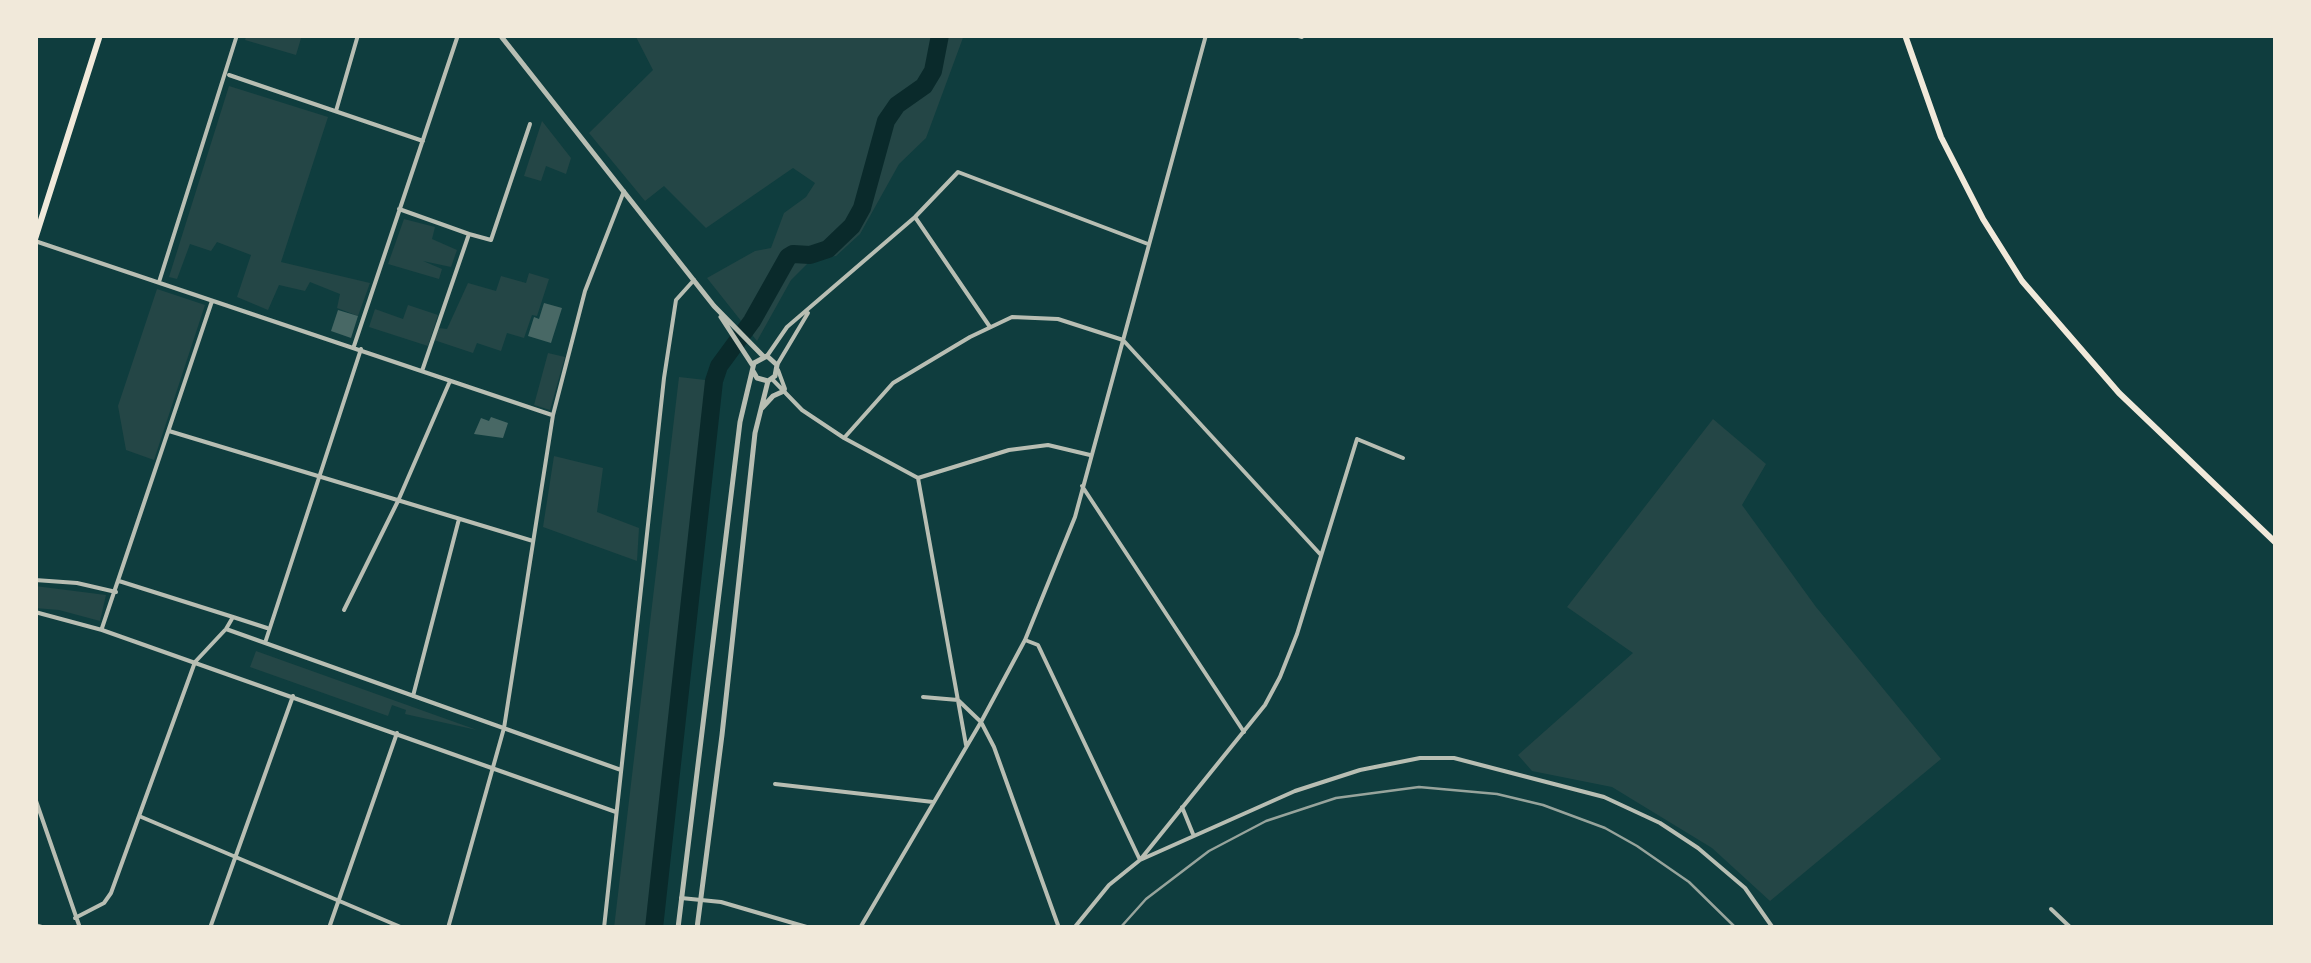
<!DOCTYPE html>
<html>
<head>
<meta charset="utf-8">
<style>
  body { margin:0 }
  #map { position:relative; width:2311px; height:963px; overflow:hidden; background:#0f3d3e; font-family:"Golos Text",sans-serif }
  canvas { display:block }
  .frame { position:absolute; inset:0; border:38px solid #f1e9da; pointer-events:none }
</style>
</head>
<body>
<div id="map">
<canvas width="2311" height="963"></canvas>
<div class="frame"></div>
</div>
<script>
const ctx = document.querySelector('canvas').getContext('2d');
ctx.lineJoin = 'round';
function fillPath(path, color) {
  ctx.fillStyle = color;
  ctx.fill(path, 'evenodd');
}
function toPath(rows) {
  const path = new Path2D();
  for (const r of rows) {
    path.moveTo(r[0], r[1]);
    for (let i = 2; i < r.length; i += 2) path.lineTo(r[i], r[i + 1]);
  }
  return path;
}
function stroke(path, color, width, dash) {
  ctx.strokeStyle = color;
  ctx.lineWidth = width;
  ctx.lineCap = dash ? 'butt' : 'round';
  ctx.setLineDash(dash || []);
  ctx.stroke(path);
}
const green = toPath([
  [247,35,302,35,296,55,245,40],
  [635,35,964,35,926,138,899,164,860,234,836,256,812,259,791,280,757,341,707,278,755,251,771,248,784,213,806,197,815,183,793,168,706,228,664,186,645,201,589,133,653,70],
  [229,86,328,117,281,262,370,283,358,316,337,308,340,294,310,282,305,291,279,285,268,310,237,297,251,255,217,242,211,251,190,244,177,279,169,277],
  [542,121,571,158,566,174,546,166,541,181,524,176],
  [404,219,435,227,432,239,457,250,451,267,423,261,442,269,439,279,388,264],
  [529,273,549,279,537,316,532,315,524,338,507,333,501,351,477,343,473,353,434,340,439,328,447,329,468,283,496,291,501,276,526,283],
  [157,289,205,305,154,460,126,450,118,406],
  [408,305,438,315,428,346,369,327,375,309,403,319],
  [548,353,565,357,550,410,534,405],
  [679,377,714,381,654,928,614,928],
  [1713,419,1766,464,1742,505,1816,607,1941,759,1770,901,1712,848,1612,787,1532,771,1518,755,1633,653,1567,607],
  [554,456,603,468,597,512,639,528,637,561,543,527],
  [35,586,106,595,100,621,59,610,35,608],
  [256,651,477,730,405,714,406,710,392,705,388,716,250,667]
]);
const river = toPath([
  [654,928,714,381,719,366,752,321,788,257,793,254,810,255,828,249,852,226,862,208,886,121,897,105,924,86,933,71,940,35]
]);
const building = toPath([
  [544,303,562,308,551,343,528,336,534,317,539,319],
  [338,310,358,316,351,338,331,331],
  [491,417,508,423,503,438,474,434,481,418,489,421]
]);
const minor = toPath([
  [1295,35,1302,37],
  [229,75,423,141],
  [336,111,358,35],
  [399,209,469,234],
  [915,217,990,327],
  [35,241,552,415],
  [159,282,237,35],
  [354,346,458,35],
  [767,356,787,327,915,217,958,172,1148,244],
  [777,365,808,313],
  [778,370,785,389],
  [422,371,469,234,491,240,530,124],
  [772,379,802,410,844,438,918,478],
  [169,431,533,541],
  [844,438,893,383,970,337,1012,317,1058,319,1123,340,1320,554],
  [918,478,966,745],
  [918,478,1009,450,1048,445,1090,455],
  [1082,486,1244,732],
  [35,580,77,583,116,592],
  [119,581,233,617,226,629,621,770],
  [344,610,398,501,450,381],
  [35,612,102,630,616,812],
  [233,617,267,628],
  [102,628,212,301],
  [1025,640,1038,645,1140,860],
  [265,643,361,349],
  [413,696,459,519],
  [923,697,958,700],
  [958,700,981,722,994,747,1059,928],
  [775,784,933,802],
  [35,798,80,928],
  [1182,807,1193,834],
  [139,816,403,928],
  [1140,860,1295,791,1360,770,1420,758,1454,758,1604,797,1660,823,1698,848,1745,888,1773,928],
  [681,898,721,902,810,928],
  [2051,909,2071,928],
  [75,918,104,903,111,893,195,662,225,630],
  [35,925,45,928],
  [210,928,293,696],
  [329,928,397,733],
  [448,928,504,728,553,415,585,291,624,191],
  [604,928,664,378,676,300,694,280],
  [860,928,981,722,1025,640,1075,517,1206,35],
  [1074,928,1109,885,1140,860,1265,705,1280,677,1297,634,1357,439,1403,458]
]);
const tertiary = toPath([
  [500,35,714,306,763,356],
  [721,317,753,366],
  [762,408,773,396,784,391],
  [678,928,740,422,754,363,767,356,777,365,775,376,768,381,757,378,753,371],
  [697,928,722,735,755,433,768,381]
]);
const secondary = toPath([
  [35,239,100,35]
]);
const primary = toPath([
  [1905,35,1941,137,1983,219,2022,281,2119,393,2276,543]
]);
const rail = toPath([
  [1120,928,1146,899,1209,851,1266,821,1336,798,1419,787,1497,794,1543,805,1605,828,1637,846,1689,882,1736,928]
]);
fillPath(green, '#244646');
stroke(river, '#0a2a2b', 18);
fillPath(building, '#486865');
stroke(minor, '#b8beb3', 4);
stroke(tertiary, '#b8beb3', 5);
stroke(secondary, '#f1e9da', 6);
stroke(primary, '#f1e9da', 6);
stroke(rail, '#97a49c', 2.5);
</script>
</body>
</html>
